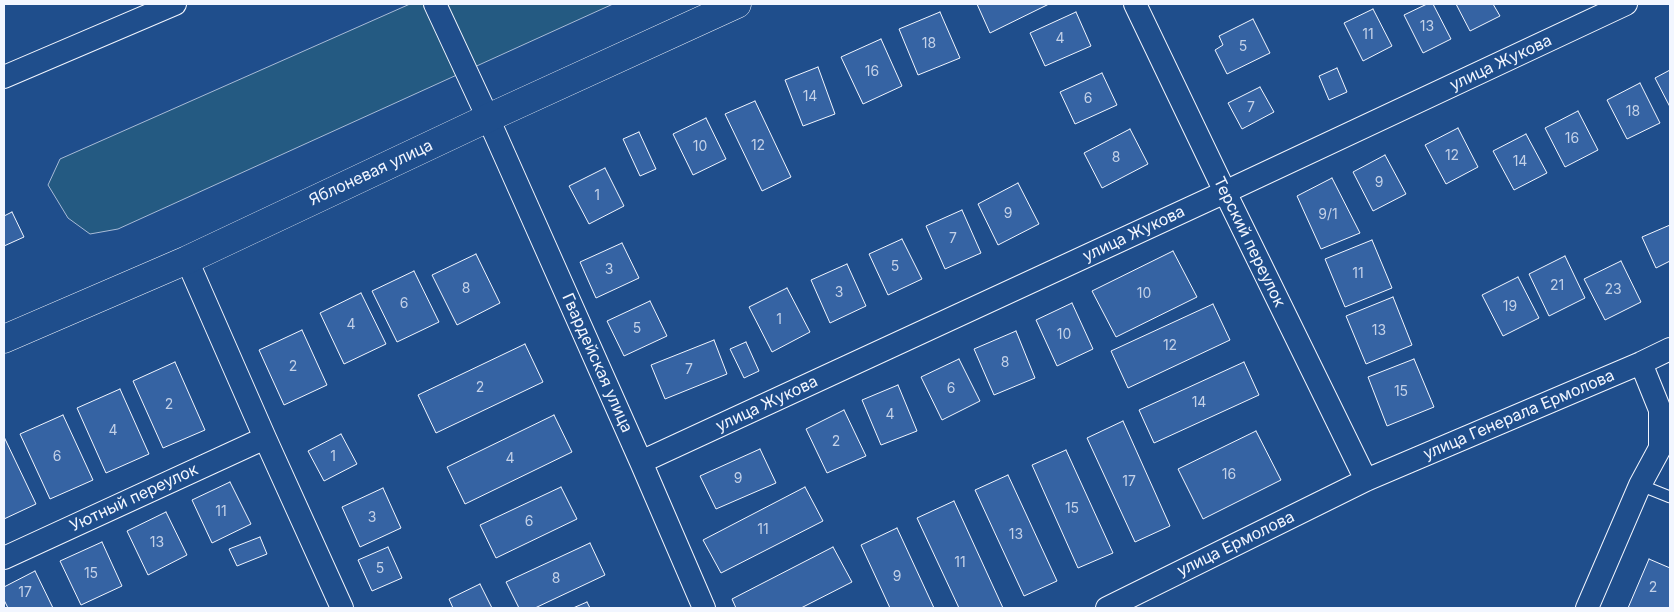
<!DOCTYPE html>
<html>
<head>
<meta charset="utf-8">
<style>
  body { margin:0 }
  #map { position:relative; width:1674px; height:612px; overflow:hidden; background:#1f4e8c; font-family:Inter,sans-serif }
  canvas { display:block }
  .frame { position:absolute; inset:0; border:5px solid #f2f6ff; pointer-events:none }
</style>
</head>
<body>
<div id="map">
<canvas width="1674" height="612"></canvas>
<div class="frame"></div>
</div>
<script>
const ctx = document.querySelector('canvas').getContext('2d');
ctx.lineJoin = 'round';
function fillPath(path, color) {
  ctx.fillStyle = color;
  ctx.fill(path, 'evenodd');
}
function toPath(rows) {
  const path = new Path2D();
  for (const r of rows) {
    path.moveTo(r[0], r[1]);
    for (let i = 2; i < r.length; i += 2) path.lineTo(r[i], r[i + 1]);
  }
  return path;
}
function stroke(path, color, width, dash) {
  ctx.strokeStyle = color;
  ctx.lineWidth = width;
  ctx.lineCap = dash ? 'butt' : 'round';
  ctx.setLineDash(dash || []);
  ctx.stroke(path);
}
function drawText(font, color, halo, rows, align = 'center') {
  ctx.font = font + ' Inter,sans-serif';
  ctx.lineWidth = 4;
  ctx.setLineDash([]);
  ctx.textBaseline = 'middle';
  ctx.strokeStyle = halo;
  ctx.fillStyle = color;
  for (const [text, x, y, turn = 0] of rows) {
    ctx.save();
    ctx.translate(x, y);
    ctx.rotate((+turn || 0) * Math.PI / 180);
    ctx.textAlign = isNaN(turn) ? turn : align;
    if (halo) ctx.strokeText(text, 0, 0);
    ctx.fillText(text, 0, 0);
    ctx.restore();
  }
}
const green = toPath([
  [410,4,613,4,118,229,90,234,68,218,48,185,60,159,410,4]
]);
const building = toPath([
  [977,4,1049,4,990,33,977,4],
  [1427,4,1433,4,1451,39,1423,53,1404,15,1427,4],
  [1456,4,1493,4,1500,16,1470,31,1456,4],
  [1373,9,1392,46,1363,61,1344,23,1373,9],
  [940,12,960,58,918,75,899,29,940,12],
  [1076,12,1091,46,1045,66,1030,33,1076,12],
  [1253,19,1270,53,1227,74,1215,50,1223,45,1219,36,1253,19],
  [881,39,902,86,863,104,841,57,881,39],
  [818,67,835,114,803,126,785,80,818,67],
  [1337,68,1347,92,1329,100,1319,76,1337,68],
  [1670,70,1670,107,1655,78,1670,70],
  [1102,73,1117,105,1075,124,1060,92,1102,73],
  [1640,83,1660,123,1627,139,1607,100,1640,83],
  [1260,87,1274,112,1242,129,1228,103,1260,87],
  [755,101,791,177,762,191,725,114,755,101],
  [1578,111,1598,150,1565,167,1545,128,1578,111],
  [706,118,726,159,693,175,673,134,706,118],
  [1458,128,1478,167,1446,184,1425,145,1458,128],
  [1130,129,1148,164,1102,188,1084,153,1130,129],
  [639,132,656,169,640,176,623,139,639,132],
  [1526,134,1547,173,1514,190,1493,151,1526,134],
  [1385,155,1406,194,1373,211,1353,172,1385,155],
  [605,168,624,206,589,224,569,186,605,168],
  [1332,178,1360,233,1321,249,1297,196,1332,178],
  [1018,183,1039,224,998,245,978,204,1018,183],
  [962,210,981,253,945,269,926,226,962,210],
  [12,212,24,237,4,246,4,216,12,212],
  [1670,225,1670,261,1656,268,1642,237,1670,225],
  [902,239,922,279,888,295,869,254,902,239],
  [1372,240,1392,288,1345,307,1325,259,1372,240],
  [622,243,639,278,596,298,580,262,622,243],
  [1173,251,1197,297,1116,337,1092,291,1173,251],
  [476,254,500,303,457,325,432,275,476,254],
  [1565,256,1585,298,1549,316,1529,274,1565,256],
  [1621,261,1641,302,1605,320,1584,279,1621,261],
  [847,264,866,306,830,323,811,280,847,264],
  [414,271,439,322,397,342,372,291,414,271],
  [1518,277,1539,318,1503,336,1482,295,1518,277],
  [787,288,810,332,772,352,749,307,787,288],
  [361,293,386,344,344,364,320,313,361,293],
  [1393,297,1412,345,1366,364,1346,316,1393,297],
  [650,301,667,336,624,356,607,321,650,301],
  [1072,303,1093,349,1057,366,1036,320,1072,303],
  [1213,304,1230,340,1128,388,1111,351,1213,304],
  [302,330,327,385,284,405,259,350,302,330],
  [1016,331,1035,378,994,395,974,349,1016,331],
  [714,340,727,374,665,399,651,365,714,340],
  [746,342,759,371,744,378,730,349,746,342],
  [525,344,543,382,436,433,418,395,525,344],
  [959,359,980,401,942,420,921,377,959,359],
  [1414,359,1434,407,1387,426,1368,377,1414,359],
  [175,362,205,430,163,448,133,381,175,362],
  [1244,362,1259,395,1154,443,1139,410,1244,362],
  [898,385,917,431,881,445,862,400,898,385],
  [120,389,149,454,106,473,77,408,120,389],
  [844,410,866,456,827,473,806,429,844,410],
  [63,415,93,480,50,499,20,434,63,415],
  [554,415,572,452,465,504,447,467,554,415],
  [1123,421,1170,526,1135,542,1087,438,1123,421],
  [1256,431,1281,480,1203,519,1178,469,1256,431],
  [341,434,357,464,324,481,308,451,341,434],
  [5,439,36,504,4,519,4,440,5,439],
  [760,449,776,483,716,509,700,476,760,449],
  [1066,450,1113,553,1078,568,1032,465,1066,450],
  [1008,475,1057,581,1024,596,975,490,1008,475],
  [230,482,251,524,212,543,192,500,230,482],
  [561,487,577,519,496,558,480,525,561,487],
  [805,487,823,521,721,573,703,540,805,487],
  [383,488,401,528,360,547,342,507,383,488],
  [954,501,1003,608,959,608,917,518,954,501],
  [166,512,187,555,148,575,127,531,166,512],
  [897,528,934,608,890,608,861,545,897,528],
  [260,537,267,554,237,566,229,549,260,537],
  [102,542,122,586,81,605,60,561,102,542],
  [590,543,605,575,535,608,519,608,506,582,590,543],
  [388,547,402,578,372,591,358,560,388,547],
  [833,547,852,582,801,608,736,608,732,599,833,547],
  [1649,559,1670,568,1670,608,1628,608,1649,559],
  [35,571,53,608,8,608,4,600,4,587,35,571],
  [480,584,492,608,453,608,449,599,480,584],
  [587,602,590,608,573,608,587,602]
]);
const lane = toPath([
  [1640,485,1670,497]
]);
const street = toPath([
  [435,4,488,118,641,462,704,608],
  [1135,4,1225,192,1366,480],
  [4,77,175,4],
  [187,260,265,438,342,608],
  [641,462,1225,192,1626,4],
  [4,558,265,438],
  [1107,608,1366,480,1641,363,1670,349],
  [1587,608,1640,485,1660,448,1660,410,1641,363]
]);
const secondary = toPath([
  [4,339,187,260,488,118,737,4]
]);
const numberNames = [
  ["13",1427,27],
  ["11",1368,35],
  ["4",1060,39],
  ["18",929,44],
  ["5",1243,47],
  ["16",872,72],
  ["14",810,97],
  ["6",1088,99],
  ["7",1251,108],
  ["18",1633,112],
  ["16",1572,139],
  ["12",758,146],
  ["10",700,147],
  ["12",1452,156],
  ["8",1116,158],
  ["14",1520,162],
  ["9",1379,183],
  ["1",597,196],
  ["9",1008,214],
  ["9/1",1328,215],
  ["7",953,239],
  ["5",895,267],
  ["3",609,270],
  ["11",1358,274],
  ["21",1557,286],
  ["8",466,289],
  ["23",1613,290],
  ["3",839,293],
  ["10",1144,294],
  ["6",404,304],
  ["19",1510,307],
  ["1",779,320],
  ["4",351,325],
  ["5",637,329],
  ["13",1379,331],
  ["10",1064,335],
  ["12",1170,346],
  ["8",1005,363],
  ["2",293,367],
  ["7",689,370],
  ["2",480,388],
  ["6",951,389],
  ["15",1401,392],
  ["14",1199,403],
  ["2",169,405],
  ["4",890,415],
  ["4",113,431],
  ["2",836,442],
  ["6",57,457],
  ["1",333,457],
  ["4",510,459],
  ["16",1229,475],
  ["9",738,479],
  ["17",1129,482],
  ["15",1072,509],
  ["11",221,512],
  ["3",372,518],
  ["6",529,522],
  ["11",763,530],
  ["13",1016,535],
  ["13",157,543],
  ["11",960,563],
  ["5",380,569],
  ["15",91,574],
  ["9",897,577],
  ["8",556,579],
  ["2",1653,588],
  ["17",25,593]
];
const streetNames = [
  ["улица Жукова",1501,63,-25],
  ["Яблоневая улица",371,173,-25],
  ["улица Жукова",1134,234,-25],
  ["Терский переулок",1249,242,64],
  ["Гвардейская улица",597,363,66],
  ["улица Жукова",767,404,-25],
  ["улица Генерала Ермолова",1519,415,-23],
  ["Уютный переулок",134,498,-25],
  ["улица Ермолова",1236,544,-26]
];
fillPath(green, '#245a82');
stroke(green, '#a8bbd7', 1);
fillPath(building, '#3563a3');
stroke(building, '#f2f6ff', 1);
stroke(lane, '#f2f6ff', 13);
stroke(street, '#f2f6ff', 24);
stroke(secondary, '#f2f6ff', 29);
stroke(lane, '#1f4e8c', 11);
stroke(street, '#1f4e8c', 22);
stroke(secondary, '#1f4e8c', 28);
drawText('14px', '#c3d1e8', null, numberNames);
drawText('16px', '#f2f6ff', '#1f4e8c', streetNames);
</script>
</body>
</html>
